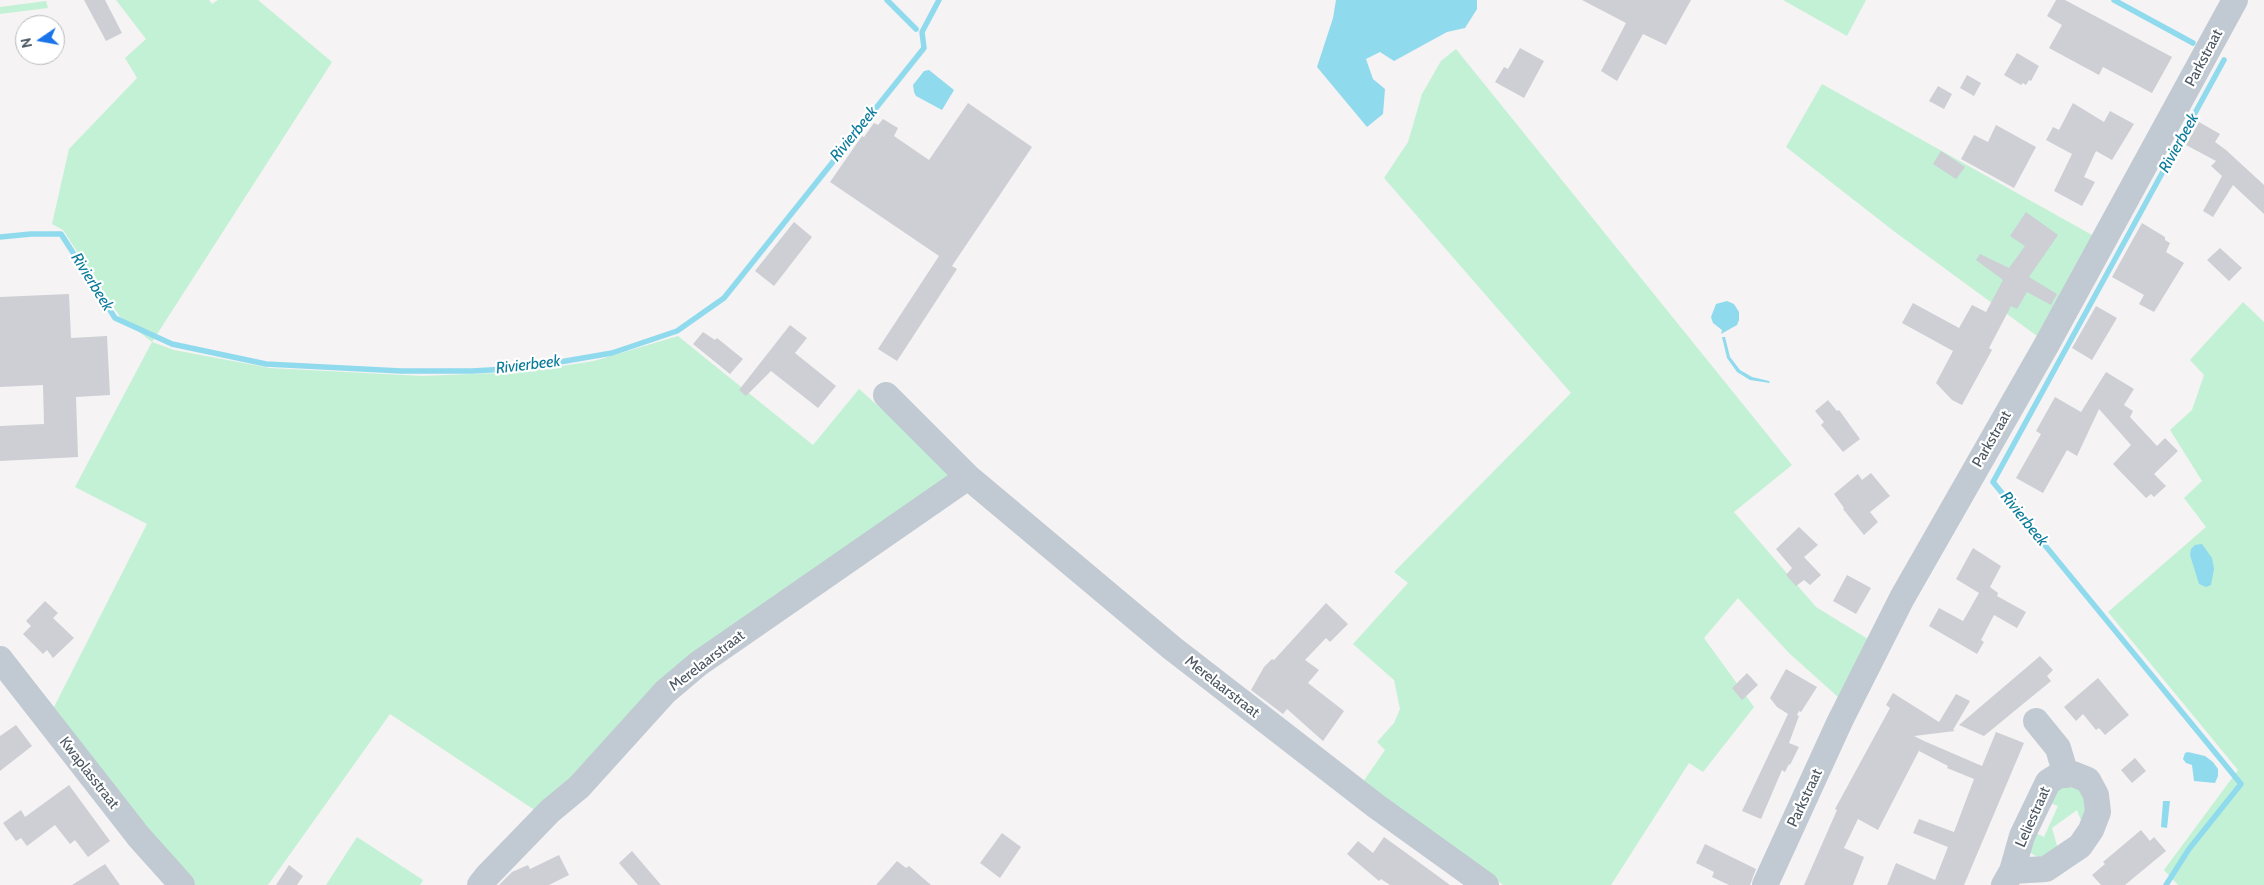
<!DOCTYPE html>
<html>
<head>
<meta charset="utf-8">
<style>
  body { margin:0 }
  #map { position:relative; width:2264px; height:885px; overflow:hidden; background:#f5f3f3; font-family:Cabin,sans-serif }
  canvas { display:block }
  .north { position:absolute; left:15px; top:15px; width:50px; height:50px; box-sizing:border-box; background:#fff; border:1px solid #b7bbc0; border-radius:50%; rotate:258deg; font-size:14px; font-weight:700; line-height:20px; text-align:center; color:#4a5661 }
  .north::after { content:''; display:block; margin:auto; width:18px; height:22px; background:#1a73e8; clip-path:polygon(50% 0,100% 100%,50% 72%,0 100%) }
</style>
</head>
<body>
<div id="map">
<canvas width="2264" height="885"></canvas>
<div class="north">N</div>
</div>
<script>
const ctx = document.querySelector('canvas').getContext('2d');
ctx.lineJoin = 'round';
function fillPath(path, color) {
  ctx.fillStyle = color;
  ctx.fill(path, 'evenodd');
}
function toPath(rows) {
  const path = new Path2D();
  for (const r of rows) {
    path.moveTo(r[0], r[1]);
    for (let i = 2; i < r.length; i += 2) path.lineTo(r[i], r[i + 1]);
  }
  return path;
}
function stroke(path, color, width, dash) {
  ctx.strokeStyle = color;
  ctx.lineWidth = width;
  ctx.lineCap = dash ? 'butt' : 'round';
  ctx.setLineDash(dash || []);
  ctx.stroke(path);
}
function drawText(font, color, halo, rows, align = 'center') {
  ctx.font = font + ' Cabin,sans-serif';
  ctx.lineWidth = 4.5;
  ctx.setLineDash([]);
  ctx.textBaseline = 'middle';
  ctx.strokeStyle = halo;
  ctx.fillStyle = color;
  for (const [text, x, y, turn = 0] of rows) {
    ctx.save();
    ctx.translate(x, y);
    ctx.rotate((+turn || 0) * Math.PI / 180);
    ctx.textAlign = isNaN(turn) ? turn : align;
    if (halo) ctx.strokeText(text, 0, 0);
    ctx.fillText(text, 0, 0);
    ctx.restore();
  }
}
const green = toPath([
  [116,0,209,0,212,4,218,0,258,0,332,62,152,342,174,350,270,368,422,376,524,372,594,361,678,336,813,445,859,389,955,474,873,533,539,813,390,714,268,885,195,885,129,810,54,707,147,524,75,487,152,342,120,317,63,230,52,224,69,149,137,78,125,58,146,39],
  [1783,0,1866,0,1847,36],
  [46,1,48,8,0,14,0,7],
  [1456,49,1792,465,1734,512,1816,607,1868,639,1838,697,1789,653,1738,598,1704,638,1754,707,1703,772,1689,763,1611,885,1503,885,1363,782,1385,750,1377,742,1394,723,1400,709,1394,680,1353,644,1408,583,1394,572,1571,393,1384,178,1408,142,1422,94,1441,61],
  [1822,84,2092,235,2037,336,1895,232,1786,147],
  [2243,302,2264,322,2264,885,2178,885,2164,870,2238,770,2108,612,2206,527,2184,498,2202,481,2170,430,2192,410,2204,375,2190,360],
  [2062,781,2087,791,2084,828,2077,810,2052,828,2058,849,2044,856,2037,857,2028,851,2031,831,2044,837,2058,806,2045,801],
  [357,837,423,880,420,885,326,885]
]);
const water = toPath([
  [1336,0,1477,0,1477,9,1465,28,1447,32,1394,61,1380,52,1366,59,1373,79,1385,89,1383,114,1367,127,1317,67,1333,18],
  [929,70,954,90,942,110,916,96,914,92,913,85,924,71],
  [1727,301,1734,304,1739,312,1739,320,1737,325,1721,334,1722,330,1713,323,1711,317,1716,304],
  [1722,337,1725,337,1730,357,1740,370,1752,377,1769,381,1770,383,1750,380,1737,372,1727,358],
  [2202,544,2212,558,2214,569,2211,585,2206,587,2199,584,2190,555,2191,549,2195,545],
  [2188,752,2205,756,2213,762,2218,769,2218,776,2215,783,2194,781,2192,765,2186,763,2183,759,2185,753],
  [2163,801,2170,801,2167,828,2161,827]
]);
const stream = toPath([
  [887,0,916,29],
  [2114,0,2193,43],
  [0,237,31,234,61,234,115,318,172,344,266,364,401,371,472,371,525,368,612,353,677,331,724,298,924,48,922,32,939,0],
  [2166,885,2189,849,2241,784,1993,482,2224,60]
]);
const building = toPath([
  [84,0,105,0,122,33,106,41],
  [1582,0,1691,0,1666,45,1643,34,1617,81,1601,71,1626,23],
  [2056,0,2065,0,2172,57,2152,93,2103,67,2099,75,2049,48,2062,25,2047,16],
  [1520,48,1544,61,1524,98,1495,82,1504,67,1508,69],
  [2017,53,2039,66,2031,81,2029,80,2026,85,2023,83,2021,85,2004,75],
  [1967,75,1981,83,1974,96,1960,88],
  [1938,86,1952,94,1944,109,1929,101],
  [968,103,1032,147,952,266,957,269,897,361,878,349,939,256,830,182,862,136,864,137,874,123,878,125,883,119,898,128,894,136,929,160],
  [2073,103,2104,122,2110,111,2134,124,2112,160,2096,151,2084,177,2095,182,2082,206,2054,191,2072,154,2046,140,2053,127,2059,130],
  [2199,122,2220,134,2215,142,2226,150,2264,185,2264,214,2233,185,2213,217,2203,211,2222,176,2211,166,2216,161,2186,145],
  [1996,125,2036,147,2014,188,1961,159,1974,135,1988,142],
  [1941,151,1965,167,1956,179,1933,164],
  [2026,212,2058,235,2029,277,2057,294,2051,305,2027,292,2017,309,2011,306,1989,348,1992,350,1962,405,1952,400,1936,383,1953,351,1902,323,1913,303,1959,328,1972,305,1986,312,2003,280,1976,260,1980,254,2009,268,2025,246,2010,236],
  [794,222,812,237,774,286,755,271],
  [2142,223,2165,237,2165,240,2170,243,2166,252,2184,263,2154,312,2139,304,2144,295,2112,277],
  [2220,248,2242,268,2229,281,2207,260],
  [69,294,71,338,107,336,110,395,76,397,78,457,0,461,0,426,44,424,43,385,0,387,0,297],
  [2096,306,2117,318,2092,360,2072,348],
  [790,325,807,338,795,353,836,386,818,408,771,371,746,396,739,390],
  [703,332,715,340,717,338,743,359,730,374,693,344],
  [2106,372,2134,389,2124,405,2133,411,2130,417,2157,446,2165,438,2178,451,2154,474,2166,486,2154,497,2151,494,2146,498,2113,464,2131,445,2099,409,2077,456,2067,450,2043,493,2016,478,2041,434,2036,431,2055,397,2081,412],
  [1828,400,1837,411,1839,410,1860,439,1843,452,1821,425,1824,422,1815,411],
  [1871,473,1890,496,1870,512,1878,522,1864,535,1843,509,1844,508,1834,494,1858,474,1862,480],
  [1799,527,1818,545,1804,557,1821,575,1810,585,1804,580,1796,586,1786,575,1792,568,1776,549],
  [1973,548,2001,566,1990,587,1998,593,1997,596,2026,612,2017,628,1994,615,1981,640,1984,642,1977,654,1929,626,1939,608,1963,621,1979,593,1956,579],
  [1847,575,1871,588,1856,614,1833,601],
  [45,601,58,613,53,618,74,638,53,658,47,650,43,654,23,634,31,626,26,621],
  [1326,603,1348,624,1330,642,1326,638,1305,660,1319,670,1308,683,1344,711,1323,741,1287,709,1283,714,1251,690,1264,667,1272,659,1274,660],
  [2040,656,2053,670,2047,676,2051,681,1984,736,1959,725],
  [1786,669,1817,687,1801,712,1799,711,1797,715,1799,716,1789,743,1799,747,1790,765,1789,764,1785,772,1782,770,1761,819,1742,811,1788,714,1777,707,1770,698],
  [1747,673,1758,685,1742,700,1732,688],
  [2098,678,2129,715,2105,735,2099,728,2096,730,2083,714,2076,721,2064,707],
  [1893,693,1939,722,1956,694,1970,701,1953,730,1955,731,1914,736,1924,741,1878,830,1858,819,1844,848,1864,857,1853,885,1804,885,1837,810,1835,809,1890,708,1886,705],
  [16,725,32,746,0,771,0,736],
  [1996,732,2024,743,1964,885,1887,885,1896,863,1935,880,1948,847,1913,833,1919,819,1954,832,1974,779,1947,768,1948,766,1919,751,1924,741,1982,766],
  [2135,758,2146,771,2132,783,2121,770],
  [69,785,110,841,88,857,75,840,70,844,55,825,27,846,21,838,16,841,3,823,21,810,25,817],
  [2141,830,2150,841,2154,837,2166,851,2125,885,2101,885,2092,875,2105,864,2103,862],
  [1002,833,1021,847,1000,878,980,863],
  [1384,837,1409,855,1450,885,1390,885,1381,879,1379,881,1347,854,1358,841,1373,853],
  [1705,844,1756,869,1750,885,1729,885,1712,877,1714,872,1696,863],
  [632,851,661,885,638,885,619,863],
  [559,855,569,875,549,885,499,885,512,872,528,865,530,869],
  [897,861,906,868,909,866,931,885,876,885],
  [105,864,120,885,72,885],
  [289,865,303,876,297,885,276,885]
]);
const minor = toPath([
  [886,395,968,477],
  [0,659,139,837,182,885],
  [2036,721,2058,748,2066,775],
  [480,885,487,876,550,811,579,787,665,692,698,664,968,477,1172,648,1376,806,1486,885],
  [1765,885,1840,721,1902,598,2047,344,2235,0],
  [2004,885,2012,871,2022,836,2048,782,2059,775,2073,774,2088,780,2096,795,2098,812,2091,830,2080,846,2046,869,2012,871]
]);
const streetNames = [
  ["Parkstraat",2204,58,-62],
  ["Parkstraat",1992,439,-60],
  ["Merelaarstraat",707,661,-37],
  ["Merelaarstraat",1222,687,38],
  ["Kwaplasstraat",89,773,52],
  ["Parkstraat",1805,798,-65],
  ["Leliestraat",2033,817,-66]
];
const waterNames = [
  ["Rivierbeek",854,134,-51],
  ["Rivierbeek",2179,143,-61],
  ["Rivierbeek",92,282,58],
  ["Rivierbeek",528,365,-7],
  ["Rivierbeek",2024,519,51]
];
fillPath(green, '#c3f1d5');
fillPath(water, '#90daee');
stroke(stream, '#90daee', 5.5);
fillPath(building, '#cdcfd5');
stroke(minor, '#c1cad2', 26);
drawText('15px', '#4a5661', '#fff', streetNames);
drawText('italic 16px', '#0c7c9b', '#fff', waterNames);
</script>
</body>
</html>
